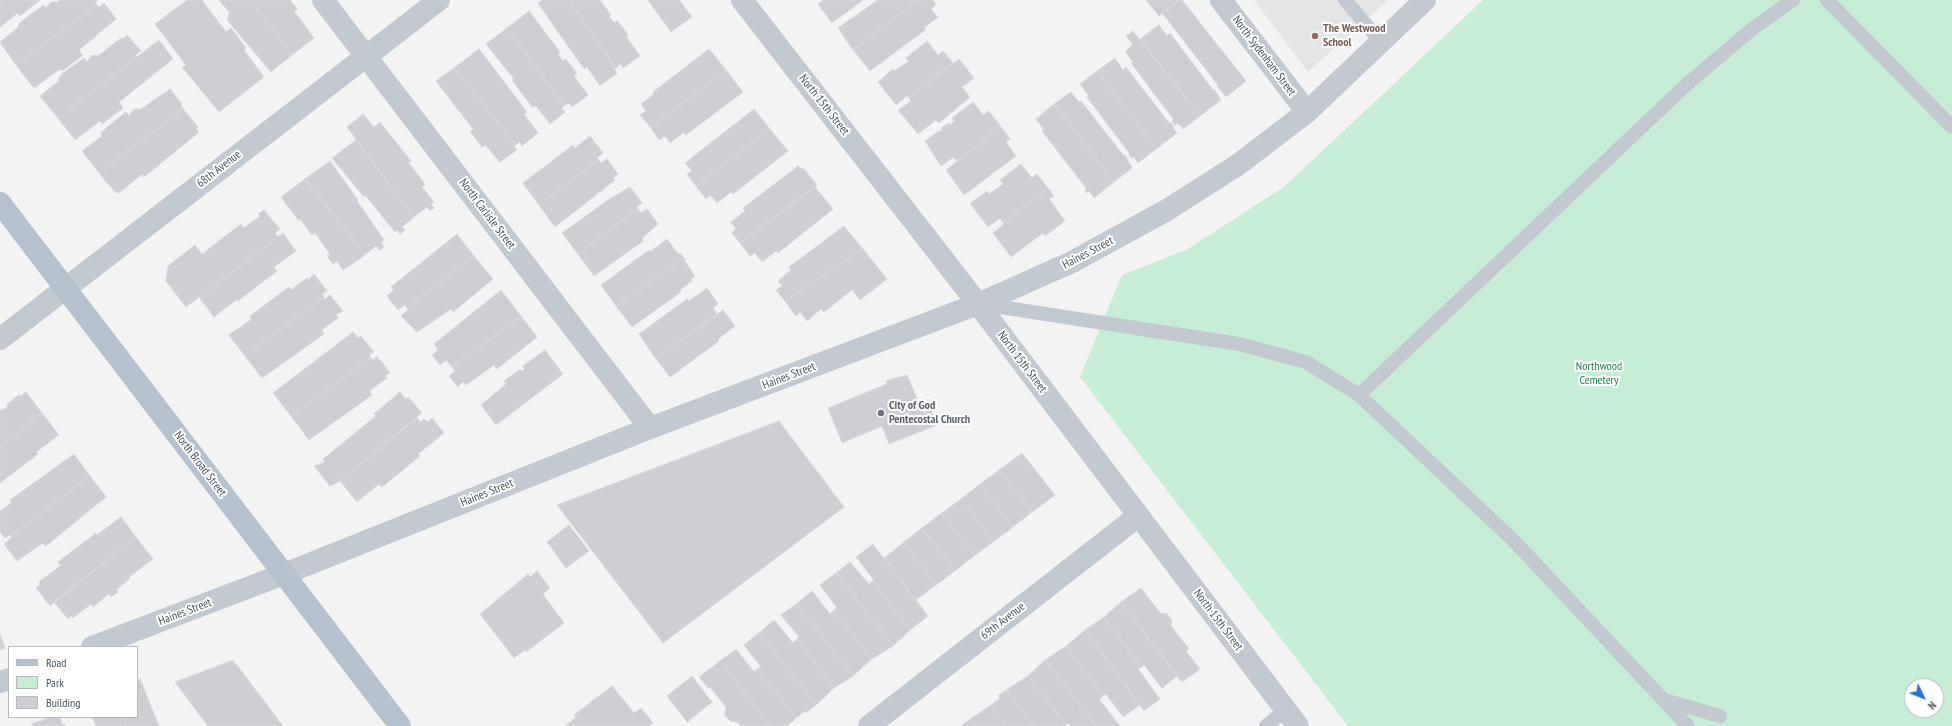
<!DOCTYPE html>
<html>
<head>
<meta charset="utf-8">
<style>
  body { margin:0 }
  #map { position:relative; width:1952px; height:726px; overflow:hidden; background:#f4f3f3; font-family:"PT Sans Narrow",sans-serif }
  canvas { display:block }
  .legend { position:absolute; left:8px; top:646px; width:130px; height:72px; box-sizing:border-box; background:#fff; border:1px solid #b7bbbf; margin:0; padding:5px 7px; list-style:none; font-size:12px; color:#4b555f }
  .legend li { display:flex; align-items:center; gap:8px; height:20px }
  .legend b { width:20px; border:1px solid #b7bbbf }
  .north { position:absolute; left:1904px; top:678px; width:40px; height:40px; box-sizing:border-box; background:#fff; border:1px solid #b7bbbf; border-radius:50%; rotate:133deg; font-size:11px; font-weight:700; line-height:16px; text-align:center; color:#4b555f }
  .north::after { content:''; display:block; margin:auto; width:14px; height:18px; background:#2972d8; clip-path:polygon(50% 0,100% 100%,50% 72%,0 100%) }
</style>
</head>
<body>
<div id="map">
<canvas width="1952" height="726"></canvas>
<ul class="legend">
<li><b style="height:5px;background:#b5c1ce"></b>Road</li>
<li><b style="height:11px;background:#c6edd6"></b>Park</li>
<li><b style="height:11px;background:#cdcfd4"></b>Building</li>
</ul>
<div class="north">N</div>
</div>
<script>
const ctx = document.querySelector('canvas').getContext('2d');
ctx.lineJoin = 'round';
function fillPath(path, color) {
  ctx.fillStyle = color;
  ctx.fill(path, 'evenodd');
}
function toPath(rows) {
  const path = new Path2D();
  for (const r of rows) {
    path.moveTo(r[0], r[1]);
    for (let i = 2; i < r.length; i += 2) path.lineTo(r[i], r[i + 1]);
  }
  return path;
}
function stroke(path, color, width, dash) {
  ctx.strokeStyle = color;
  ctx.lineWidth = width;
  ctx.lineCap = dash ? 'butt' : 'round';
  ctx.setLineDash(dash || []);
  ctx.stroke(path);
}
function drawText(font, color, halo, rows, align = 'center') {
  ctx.font = font + ' "PT Sans Narrow",sans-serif';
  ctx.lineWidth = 4;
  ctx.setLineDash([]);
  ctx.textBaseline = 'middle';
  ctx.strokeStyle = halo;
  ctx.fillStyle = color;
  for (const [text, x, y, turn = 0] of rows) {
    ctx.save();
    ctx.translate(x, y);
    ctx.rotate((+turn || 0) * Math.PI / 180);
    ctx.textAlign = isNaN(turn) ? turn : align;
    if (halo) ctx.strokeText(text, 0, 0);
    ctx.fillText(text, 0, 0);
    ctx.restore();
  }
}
const education = toPath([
  [1254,0,1388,0,1308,72]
]);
const green = toPath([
  [1483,0,1952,0,1952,726,1348,726,1080,377,1122,275,1186,250,1284,187],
  [1912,686,1936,686,1936,710,1912,710]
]);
const building = toPath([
  [0,0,40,0,20,16,18,13,0,27,0,0],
  [60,0,98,0,95,2,97,5,16,65,0,42,19,27,18,25,23,20,44,5,46,8,51,2,57,2,60,0],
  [187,0,202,0,226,32,231,28,246,48,244,50,264,77,219,112,182,67,186,65,155,24,187,0],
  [219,0,250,0,292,55,271,72,228,21,228,15,230,13,219,0],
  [250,0,290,0,297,9,294,11,314,38,292,55,250,0],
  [542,0,568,0,616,68,614,69,617,73,600,86,587,67,584,69,538,3,542,0],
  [568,0,600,0,611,15,609,16,614,23,617,20,628,35,627,38,640,56,623,68,621,64,616,68,568,0],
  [648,0,679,0,692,17,671,32,648,0],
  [824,0,863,0,832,23,818,4,824,0],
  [878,0,919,0,853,50,838,28,878,0],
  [919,0,933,0,936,5,931,9,938,17,924,28,925,30,870,71,853,50,919,0],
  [1146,0,1180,0,1159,16,1146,0],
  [1180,0,1182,0,1246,81,1226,97,1217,86,1218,85,1162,13,1180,0],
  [104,3,116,19,79,50,83,55,62,71,60,69,34,88,16,65,97,5,99,7,104,3],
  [529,11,560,52,558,54,563,61,566,59,577,74,574,76,588,95,572,107,569,103,564,106,507,28,529,11],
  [1159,25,1167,36,1170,33,1213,90,1214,89,1221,100,1200,116,1140,39,1159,25],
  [507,28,564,106,562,109,565,112,550,124,536,106,532,107,512,80,514,79,486,44,507,28],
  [1133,31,1200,116,1183,129,1178,123,1175,125,1172,121,1174,120,1131,63,1133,62,1125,51,1133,45,1126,36,1133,31],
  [127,35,141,51,135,55,137,57,58,118,40,96,60,80,58,79,63,73,84,58,87,62,92,55,98,56,121,38,122,39,127,35],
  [159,40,173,59,119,102,123,108,102,124,100,121,75,140,58,118,159,40],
  [927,41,938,55,943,51,953,63,909,98,907,96,896,105,878,82,893,69,895,71,909,61,906,58,927,41],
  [479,49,527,112,524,114,538,133,522,146,519,142,516,145,454,68,479,49],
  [709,49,726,70,651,128,640,115,646,111,641,104,654,94,653,92,709,49],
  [1115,58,1123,70,1126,67,1169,123,1171,123,1174,127,1173,128,1177,133,1156,149,1097,71,1115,58],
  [959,59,974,78,962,87,970,97,939,123,936,120,918,134,898,110,911,101,909,98,959,59],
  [454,68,516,145,513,146,517,150,500,162,485,145,482,147,470,131,473,129,436,81,454,68],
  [726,70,743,92,686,135,684,132,670,143,665,136,659,140,651,128,726,70],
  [1097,71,1156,149,1138,163,1134,157,1132,158,1129,155,1130,154,1087,97,1089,96,1080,84,1097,71],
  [170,89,182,104,181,106,183,109,99,173,82,151,102,136,101,133,106,128,126,112,129,116,134,109,141,109,170,89],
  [1071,92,1079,102,1081,101,1124,156,1125,155,1132,168,1114,182,1054,104,1071,92],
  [973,102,983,115,989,111,1001,127,957,161,954,157,941,166,925,141,939,131,940,132,942,130,941,128,949,123,950,125,954,121,952,118,973,102],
  [1054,104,1114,182,1094,198,1089,191,1087,193,1085,190,1086,188,1042,131,1044,130,1036,119,1054,104],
  [183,109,198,127,196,129,199,132,144,177,142,174,119,193,114,191,99,173,183,109],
  [754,109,770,129,696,186,687,174,692,171,685,163,754,109],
  [363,114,374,127,380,122,411,161,408,162,425,184,422,187,434,202,431,204,434,208,430,211,427,207,414,217,347,127,363,114],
  [1001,127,1010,139,1006,142,1016,156,964,195,946,170,1001,127],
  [770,129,788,151,733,194,731,192,717,203,710,195,706,199,696,186,770,129],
  [590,136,603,153,597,158,599,160,539,205,523,183,573,145,575,148,590,136],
  [356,140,414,217,402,227,405,230,400,234,397,230,395,232,366,196,364,197,332,158,356,140],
  [607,159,618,174,613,178,615,180,555,227,539,205,599,160,601,163,607,159],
  [330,161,358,200,357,201,384,240,381,242,384,247,379,250,376,246,365,255,305,179,330,161],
  [1021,164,1032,178,1037,174,1048,188,1003,222,1000,218,988,227,970,203,987,191,989,194,1003,184,1000,180,1021,164],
  [798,166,801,169,803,168,817,185,740,243,732,233,736,229,731,222,745,211,743,208,798,166],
  [305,179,365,255,343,270,337,261,333,264,327,256,330,254,315,233,312,235,300,219,298,220,281,197,305,179],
  [630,187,642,203,637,207,638,209,578,254,562,233,611,198,630,187],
  [815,187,833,209,778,253,776,251,762,262,755,253,750,256,740,243,815,187],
  [1048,188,1054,196,1049,199,1065,221,1045,236,1043,233,1011,257,993,233,1004,224,1003,222,1048,188],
  [638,209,641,213,647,209,658,224,642,238,643,241,594,276,578,254,638,209],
  [264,210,280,229,275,233,278,237,186,307,166,281,168,266,195,245,202,254,241,224,244,228,260,216,258,214,264,210],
  [844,226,863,249,785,301,776,290,782,286,778,281,791,270,789,267,844,226],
  [283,233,296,251,274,267,277,271,238,301,237,299,214,317,199,297,283,233],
  [457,234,474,256,407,308,405,305,398,310,387,296,394,290,391,287,457,234],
  [667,239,678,254,680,253,684,258,616,306,601,285,649,250,650,252,667,239],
  [863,249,887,279,860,300,852,290,824,312,821,309,807,321,800,312,796,316,785,301,863,249],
  [474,256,493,279,453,312,451,309,417,332,401,316,408,310,407,308,474,256],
  [684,258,685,260,684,260,695,276,691,279,692,281,680,290,681,292,632,327,616,306,684,258],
  [314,274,327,291,322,294,324,297,245,356,229,335,252,319,250,316,289,287,291,290,307,278,308,280,314,274],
  [707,288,718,304,713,308,717,314,656,359,639,334,687,299,689,301,707,288],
  [501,290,521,316,452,367,446,360,440,365,432,355,438,350,434,344,501,290],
  [330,295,343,311,336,315,338,318,322,330,324,334,262,378,245,356,324,297,325,299,330,295],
  [723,310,735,326,718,339,719,341,670,377,656,359,723,310],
  [521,316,537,337,497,369,494,365,466,385,463,382,458,387,449,376,455,371,452,367,521,316],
  [353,332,358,338,361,336,374,352,369,355,371,358,291,416,273,393,353,332],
  [545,350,563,374,496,425,481,405,506,384,504,381,520,369,522,371,525,369,523,366,545,350],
  [377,356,390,373,385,376,387,378,369,391,372,395,309,440,291,416,371,358,373,360,377,356],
  [907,375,923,413,931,410,937,425,889,444,882,426,842,443,828,408,887,384,886,381,907,375],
  [26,392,42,413,0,447,0,409,3,410,8,406,7,404,19,395,21,396,26,392],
  [400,392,406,399,408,397,422,413,340,481,330,486,314,466,325,462,323,459,376,416,374,414,400,392],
  [42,413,59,435,36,452,38,454,0,483,0,447,42,413],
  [417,418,421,422,424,419,427,422,432,418,444,433,418,454,420,456,382,487,379,484,357,502,340,481,417,418],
  [779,421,844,507,663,643,557,505,779,421],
  [1022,453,1055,495,1032,512,999,470,1022,453],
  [74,454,90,476,11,536,10,535,5,538,0,532,0,511,11,503,10,500,74,454],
  [999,470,1032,512,1013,527,980,484,999,470],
  [90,476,106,497,46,546,43,543,17,561,4,544,12,537,11,536,90,476],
  [980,484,1013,527,993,542,961,499,980,484],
  [961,499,993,542,974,556,942,513,961,499],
  [942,513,974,556,955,571,922,528,942,513],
  [121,517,136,537,50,606,36,588,40,585,39,582,61,565,58,562,96,533,97,535,121,517],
  [569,525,589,551,566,568,547,542,569,525],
  [922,528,955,571,936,585,904,542,922,528],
  [136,537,153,559,129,577,130,578,116,590,118,592,111,597,109,594,93,607,91,604,73,618,71,616,68,619,54,602,136,537],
  [904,542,936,585,916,600,884,558,904,542],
  [873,544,928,616,910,630,872,581,874,580,856,557,873,544],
  [850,562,869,584,872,581,910,630,893,646,836,573,850,562],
  [537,571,550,588,543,594,564,623,526,652,525,650,514,658,480,614,528,574,530,577,537,571],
  [836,573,893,646,872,659,833,611,837,608,820,585,836,573],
  [1141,588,1160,613,1167,614,1172,620,1171,626,1189,649,1186,651,1200,669,1182,682,1121,602,1141,588],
  [812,591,830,614,833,611,872,659,853,676,796,604,812,591],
  [1121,602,1177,676,1162,688,1144,665,1141,667,1104,617,1121,602],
  [796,604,853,676,834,688,797,639,799,637,781,615,796,604],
  [1104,617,1141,667,1138,669,1160,699,1144,711,1085,630,1104,617],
  [774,620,793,643,797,639,834,688,816,705,759,633,774,620],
  [1085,630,1140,705,1123,717,1106,694,1103,696,1066,646,1085,630],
  [759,633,816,705,806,713,805,711,796,718,757,669,761,667,744,645,759,633],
  [0,634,5,648,0,650,0,634],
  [1066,646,1103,696,1099,699,1120,726,1096,726,1045,660,1066,646],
  [736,649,754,672,757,669,796,718,787,726,770,726,720,661,736,649],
  [233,660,283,726,208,726,175,682,233,660],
  [1045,660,1096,726,1071,726,1068,723,1066,725,1028,676,1045,660],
  [720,661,770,726,741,726,737,722,730,721,725,715,726,707,710,687,708,688,699,677,720,661],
  [692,676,712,702,687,722,667,696,692,676],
  [1028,676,1066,725,1065,726,1034,726,1006,690,1028,676],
  [140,679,159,726,127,726,123,717,137,717,137,680,140,679],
  [612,686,634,713,641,708,653,723,648,726,565,726,576,717,574,715,612,686],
  [1006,690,1034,726,1006,726,990,706,1000,698,998,696,1006,690],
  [990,706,1006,726,976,726,970,719,990,706],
  [50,717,60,717,62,725,65,724,65,726,32,726,32,724,50,717],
  [92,717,123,717,127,726,96,726,92,717],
  [970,719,976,726,961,726,970,719]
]);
const lane = toPath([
  [1345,0,1381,42],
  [1827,0,1952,127],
  [981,304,1239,344,1306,362,1359,395,1514,541,1688,726],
  [1359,395,1686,85,1752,29,1793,0],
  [1664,700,1720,716],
  [1266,726,1286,710]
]);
const street = toPath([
  [323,0,650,428],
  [742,0,978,304,1298,726],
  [1221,0,1307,112],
  [0,339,439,0],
  [92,647,284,574,650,428,978,304,1072,262,1167,210,1239,164,1307,112,1425,0],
  [0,682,9,679],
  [869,726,1138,516]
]);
const primary = toPath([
  [0,203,400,726]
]);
const markers = [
  [1315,36,4,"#8d6e63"],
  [881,413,4,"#6b7280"]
];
const educationNames = [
  ["The Westwood",1323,29],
  ["School",1323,43]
];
const streetNames = [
  ["North Sydenham Street",1264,56,53],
  ["North 15th Street",824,105,52],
  ["68th Avenue",219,169,-38],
  ["North Carlisle Street",487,214,53],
  ["Haines Street",1088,253,-28],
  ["North 15th Street",1022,362,53],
  ["Haines Street",789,376,-21],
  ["North Broad Street",200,464,53],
  ["Haines Street",487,493,-22],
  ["Haines Street",185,612,-21],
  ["North 15th Street",1218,620,53],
  ["69th Avenue",1003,621,-38]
];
const parkNames = [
  ["Northwood",1599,367],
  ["Cemetery",1599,381]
];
const worshipNames = [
  ["City of God",889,406],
  ["Pentecostal Church",889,420]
];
fillPath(education, '#e5e4e4');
fillPath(green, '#c6edd6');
fillPath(building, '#cdcfd4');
stroke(building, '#d7d9dd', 1);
stroke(lane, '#c2c9d0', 14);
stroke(street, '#c2c9d0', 22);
stroke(primary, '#b5c1ce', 22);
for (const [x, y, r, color] of markers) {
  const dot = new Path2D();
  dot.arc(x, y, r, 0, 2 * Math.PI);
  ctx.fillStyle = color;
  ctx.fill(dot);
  stroke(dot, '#fff', 1.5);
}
drawText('bold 12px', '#785e54', '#fff', educationNames, 'left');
drawText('12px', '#4b555f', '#fff', streetNames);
drawText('12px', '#1f7d50', '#fff', parkNames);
drawText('bold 12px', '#5b616d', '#fff', worshipNames, 'left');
</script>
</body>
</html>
